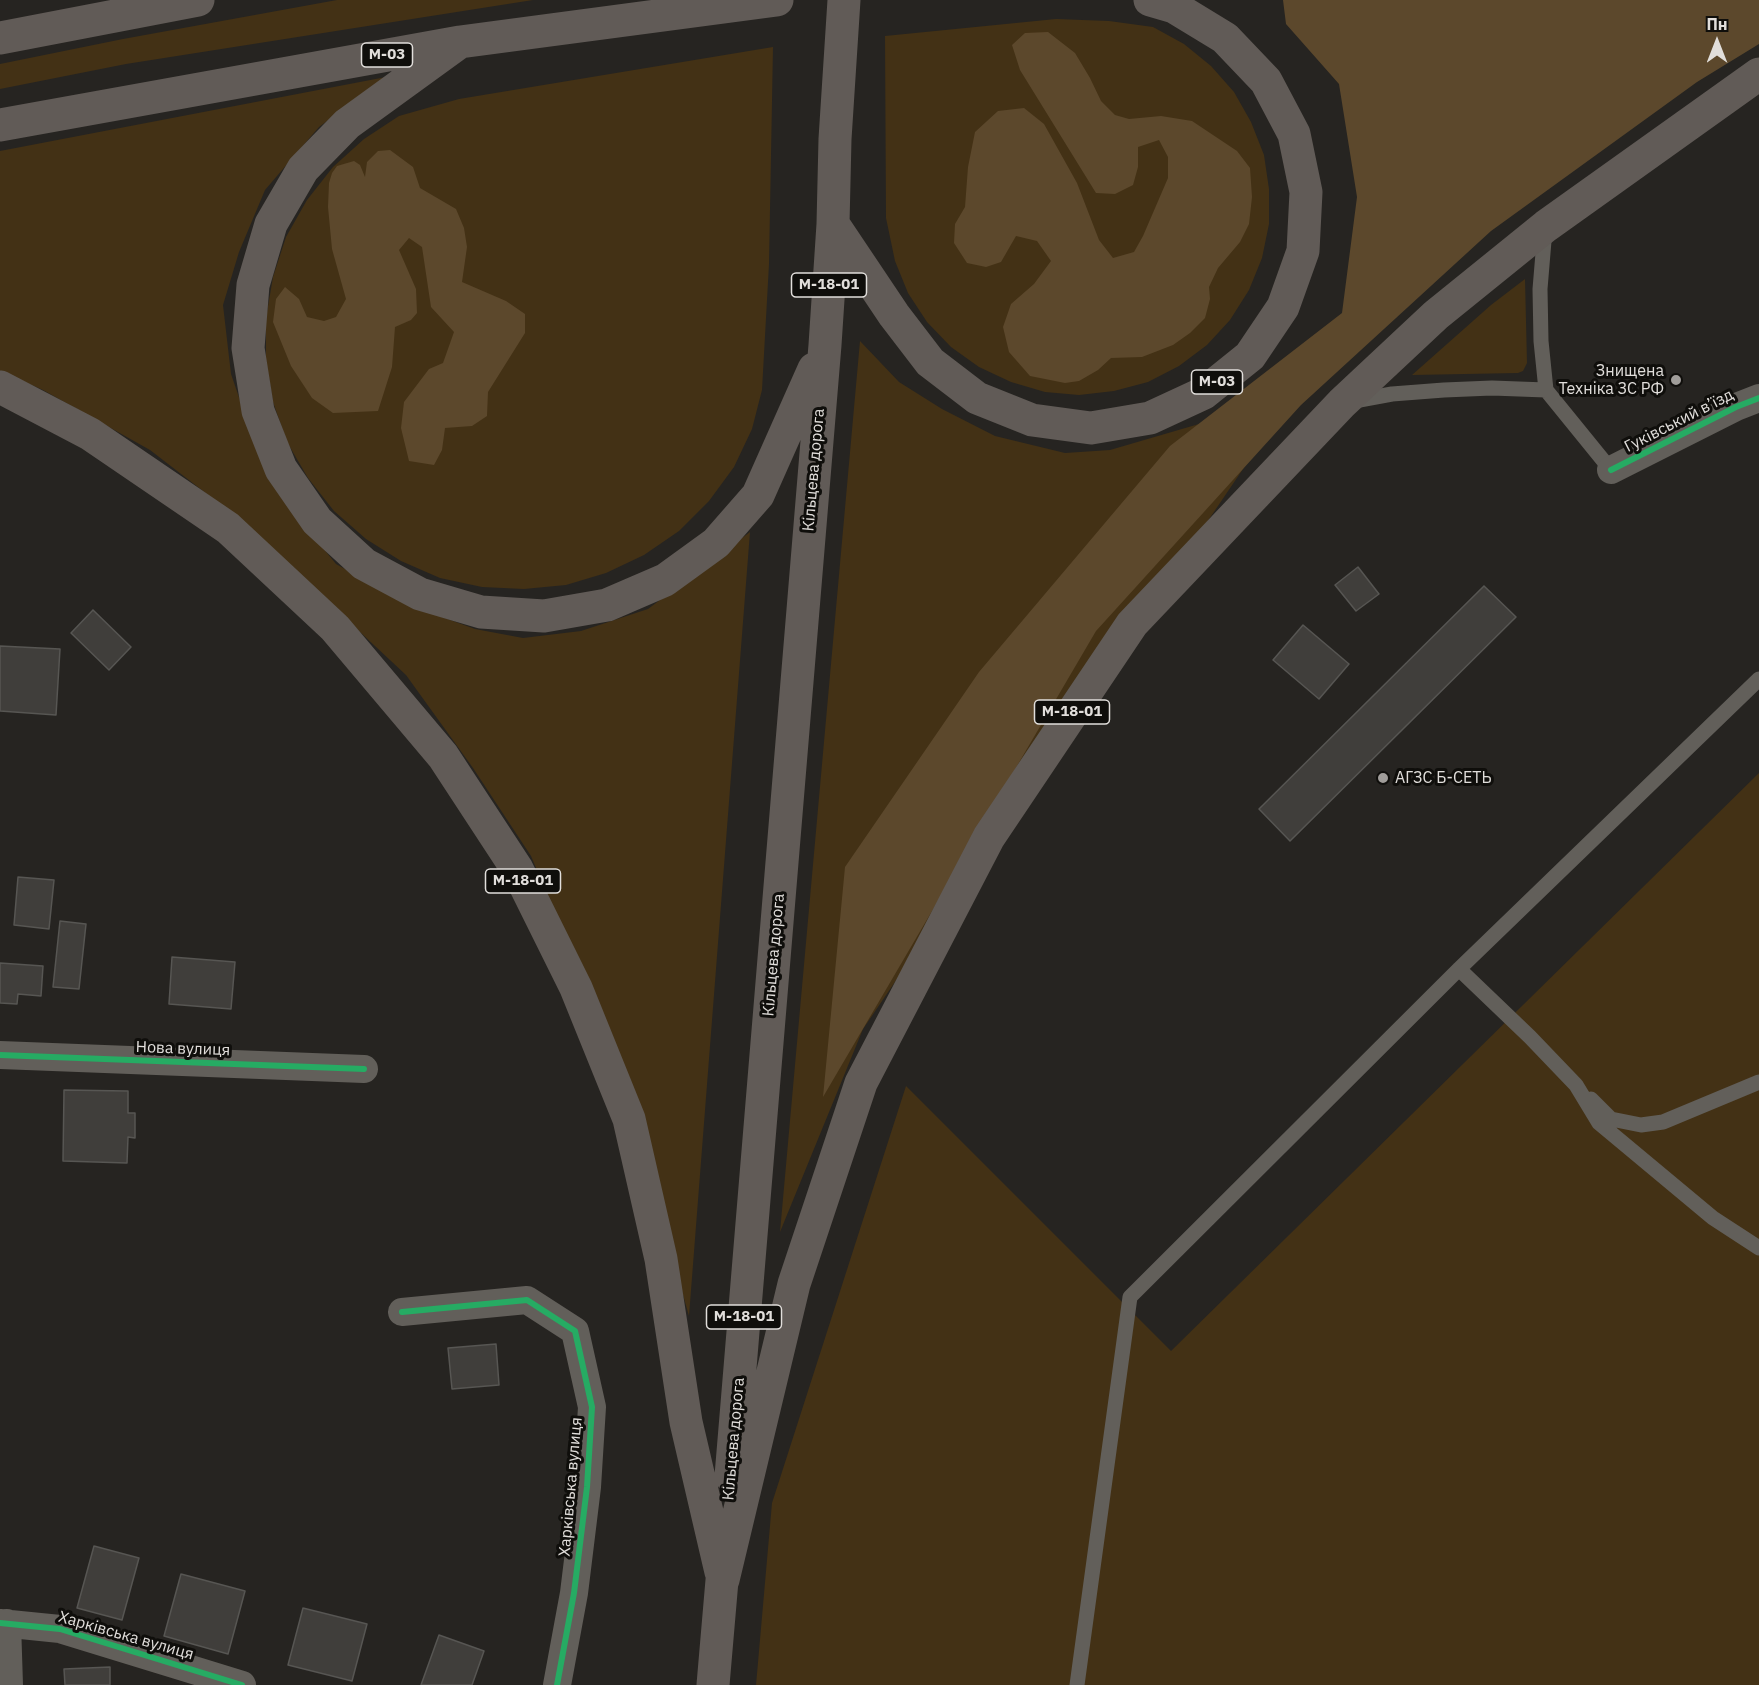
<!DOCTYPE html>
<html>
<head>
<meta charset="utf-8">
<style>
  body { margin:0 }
  #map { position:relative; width:1759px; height:1685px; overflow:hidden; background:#262421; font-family:"IBM Plex Sans",sans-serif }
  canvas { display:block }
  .north { position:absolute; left:1687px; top:12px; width:60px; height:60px; -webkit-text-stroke:4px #0f0e0b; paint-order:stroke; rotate:0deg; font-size:16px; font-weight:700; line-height:24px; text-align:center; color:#e1dedb }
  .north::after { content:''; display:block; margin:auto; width:21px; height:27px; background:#e1dedb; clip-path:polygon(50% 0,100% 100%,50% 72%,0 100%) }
</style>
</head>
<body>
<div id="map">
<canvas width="1759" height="1685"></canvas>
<div class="north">Пн</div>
</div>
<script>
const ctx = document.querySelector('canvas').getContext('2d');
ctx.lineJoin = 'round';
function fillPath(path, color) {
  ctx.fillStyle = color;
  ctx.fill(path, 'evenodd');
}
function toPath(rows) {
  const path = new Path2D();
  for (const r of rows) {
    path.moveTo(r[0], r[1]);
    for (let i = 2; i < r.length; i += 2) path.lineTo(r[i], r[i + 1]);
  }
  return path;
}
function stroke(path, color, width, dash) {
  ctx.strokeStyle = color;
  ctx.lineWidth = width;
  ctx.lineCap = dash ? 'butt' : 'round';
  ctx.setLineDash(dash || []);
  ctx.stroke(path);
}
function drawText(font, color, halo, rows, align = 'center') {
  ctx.font = font + ' "IBM Plex Sans",sans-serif';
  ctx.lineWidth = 6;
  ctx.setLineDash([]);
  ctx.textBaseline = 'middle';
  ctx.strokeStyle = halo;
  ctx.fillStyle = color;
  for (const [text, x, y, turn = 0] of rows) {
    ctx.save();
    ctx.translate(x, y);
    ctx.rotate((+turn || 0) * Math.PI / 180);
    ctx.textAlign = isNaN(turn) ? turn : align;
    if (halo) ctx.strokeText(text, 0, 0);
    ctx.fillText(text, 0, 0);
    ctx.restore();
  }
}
const green = toPath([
  [337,0,533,0,126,64,0,89,0,64,123,39],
  [1056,19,1109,21,1153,27,1184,44,1211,66,1234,92,1251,122,1264,155,1269,189,1269,224,1262,258,1249,290,1230,320,1207,345,1179,366,1148,382,1114,391,1079,395,1045,392,1011,382,979,367,951,347,927,322,908,293,895,261,886,218,885,36],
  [773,47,769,264,762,390,752,429,734,467,709,501,679,531,644,555,606,573,566,585,524,589,482,587,440,578,401,561,366,539,334,511,308,478,287,442,273,402,266,360,266,318,273,277,286,237,307,200,333,167,364,139,399,116,459,99],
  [386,77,319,127,265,190,239,252,223,305,231,374,255,444,291,509,336,564,409,605,475,629,523,638,581,631,648,609,750,532,689,1316,616,1059,531,856,473,768,406,675,238,518,150,450,43,390,0,371,0,151],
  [1525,279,1527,363,1523,371,1518,373,1412,375,1491,305],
  [860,341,899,382,942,409,995,436,1065,453,1110,450,1199,424,1279,416,863,1029,780,1232],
  [1759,773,1759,1685,756,1685,772,1503,906,1086,1171,1351]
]);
const forest = toPath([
  [1283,0,1759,0,1759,44,1697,82,1491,231,1301,405,1096,631,823,1097,845,867,979,672,1170,446,1342,313,1357,197,1339,84,1286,24],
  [1048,32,1075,53,1090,78,1101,101,1115,115,1129,119,1161,116,1192,121,1237,151,1250,168,1252,197,1249,224,1240,242,1218,268,1209,287,1210,299,1205,318,1190,333,1173,345,1142,357,1111,358,1098,370,1079,381,1065,383,1030,376,1009,352,1003,327,1011,304,1034,284,1051,261,1037,241,1016,236,1001,262,986,267,967,263,954,243,955,224,965,207,968,167,975,132,998,111,1024,108,1044,124,1077,183,1099,240,1113,258,1134,252,1143,236,1168,178,1168,157,1159,140,1138,147,1138,167,1133,185,1115,194,1096,193,1020,70,1012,45,1025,33],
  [390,150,413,167,420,188,456,209,464,228,467,247,462,282,506,301,525,314,525,333,488,392,487,416,472,426,445,428,442,450,434,465,409,461,401,428,404,402,429,369,443,363,454,332,431,307,422,247,409,238,399,250,416,289,417,313,411,320,395,327,392,367,378,411,333,413,312,398,291,366,273,322,276,299,285,287,299,299,307,317,324,321,336,317,346,299,332,249,328,207,329,183,332,173,337,166,354,161,360,165,365,177,367,162,378,151]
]);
const building = toPath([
  [1358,567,1379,594,1356,611,1335,585,1358,567],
  [1484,586,1516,617,1290,841,1259,809,1484,586],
  [93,610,131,647,109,670,71,633,93,610],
  [1303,625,1349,664,1319,699,1273,660,1303,625],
  [0,646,60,649,56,715,0,711,0,646],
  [18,877,54,880,49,929,14,925,18,877],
  [60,921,86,924,79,989,53,987,60,921],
  [172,957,235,962,231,1009,169,1004,172,957],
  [0,963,43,966,41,996,18,994,17,1004,0,1003,0,963],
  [64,1090,128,1091,128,1113,135,1113,135,1138,128,1137,127,1163,63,1161,64,1090],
  [496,1344,499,1385,452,1389,448,1348,496,1344],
  [94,1546,139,1558,122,1620,77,1608,94,1546],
  [181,1574,245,1591,228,1654,164,1636,181,1574],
  [303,1608,367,1624,352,1681,288,1665,303,1608],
  [439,1635,484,1651,472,1685,421,1685,439,1635],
  [110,1667,110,1685,65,1685,64,1669,110,1667]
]);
const lane = toPath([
  [1545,229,1540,289,1541,341,1546,390,1611,470],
  [1354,401,1392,394,1444,390,1492,388,1546,390],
  [1459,969,1530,1037,1576,1085,1599,1123,1713,1218,1759,1248],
  [1591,1099,1611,1119,1641,1125,1663,1122,1759,1082],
  [1077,1685,1130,1297,1459,969,1759,679]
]);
const street = toPath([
  [1611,470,1736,407,1759,398],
  [0,1055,364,1069],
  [402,1312,527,1300,575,1331,592,1407,587,1487,574,1593,557,1685],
  [0,1623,60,1629,242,1685],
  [7,1623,9,1685]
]);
const highway = toPath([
  [0,38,198,0],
  [460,42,347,124,303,169,271,224,253,285,248,348,258,411,281,469,317,521,364,564,420,594,481,612,544,616,607,605,665,580,716,543,758,495,814,369],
  [0,125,460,42,777,0],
  [833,224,894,315,930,362,977,398,1032,420,1091,428,1150,418,1204,393,1250,356,1283,307,1303,251,1306,192,1294,134,1266,81,1225,38,1174,7,1150,0],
  [0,387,90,434,228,528,335,628,443,756,517,869,576,988,629,1119,661,1259,686,1422,721,1572],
  [731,1476,825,345,833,224,835,139,844,0],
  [723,1580,794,1284,861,1083,989,837,1132,624,1342,403,1436,315,1546,226,1759,74],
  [713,1685,724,1557]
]);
const cycleway = toPath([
  [1611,470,1736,407,1759,398],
  [0,1055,364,1069],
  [402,1312,527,1300,575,1331,592,1407,587,1487,574,1593,557,1685],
  [0,1623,60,1629,242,1685]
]);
const markers = [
  [1676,380,6,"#a09d9a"],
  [1383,778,6,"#a09d9a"]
];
const shields = [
  [387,55,51],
  [829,285,75],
  [1217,382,51],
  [1072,712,75],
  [523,881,75],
  [744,1317,75]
];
const shieldNames = [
  ["М-03",387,55],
  ["М-18-01",829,285],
  ["М-03",1217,382],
  ["М-18-01",1072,712],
  ["М-18-01",523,881],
  ["М-18-01",744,1317]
];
const poiNames = [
  ["Знищена",1664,371],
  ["Техніка ЗС РФ",1664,389],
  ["АГЗС Б-СЕТЬ",1395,778,"left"]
];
const streetNames = [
  ["Гуківський в’їзд",1679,421,-27],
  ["Кільцева дорога",814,470,-85],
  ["Кільцева дорога",774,955,-85],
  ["Нова вулиця",183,1049,2],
  ["Кільцева дорога",734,1439,-85],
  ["Харківська вулиця",571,1487,-85],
  ["Харківська вулиця",126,1636,16]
];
fillPath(green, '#433115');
fillPath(forest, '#5c482c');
fillPath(building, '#403e3b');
stroke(building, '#575653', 1.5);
stroke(lane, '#625f5a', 15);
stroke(street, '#625f5a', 28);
stroke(highway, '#615b57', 33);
stroke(cycleway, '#26ab63', 6);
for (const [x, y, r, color] of markers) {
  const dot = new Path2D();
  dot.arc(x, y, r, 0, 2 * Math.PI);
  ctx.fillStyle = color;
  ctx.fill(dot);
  stroke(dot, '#0f0e0b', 2);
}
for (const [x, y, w] of shields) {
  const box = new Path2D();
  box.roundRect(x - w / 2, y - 12, w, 24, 4.5);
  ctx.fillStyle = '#0f0e0b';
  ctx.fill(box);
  stroke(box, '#e1dedb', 1.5);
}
drawText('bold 15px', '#e1dedb', null, shieldNames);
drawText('16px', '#e1dedb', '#0f0e0b', poiNames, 'right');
drawText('16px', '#e1dedb', '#0f0e0b', streetNames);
</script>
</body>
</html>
